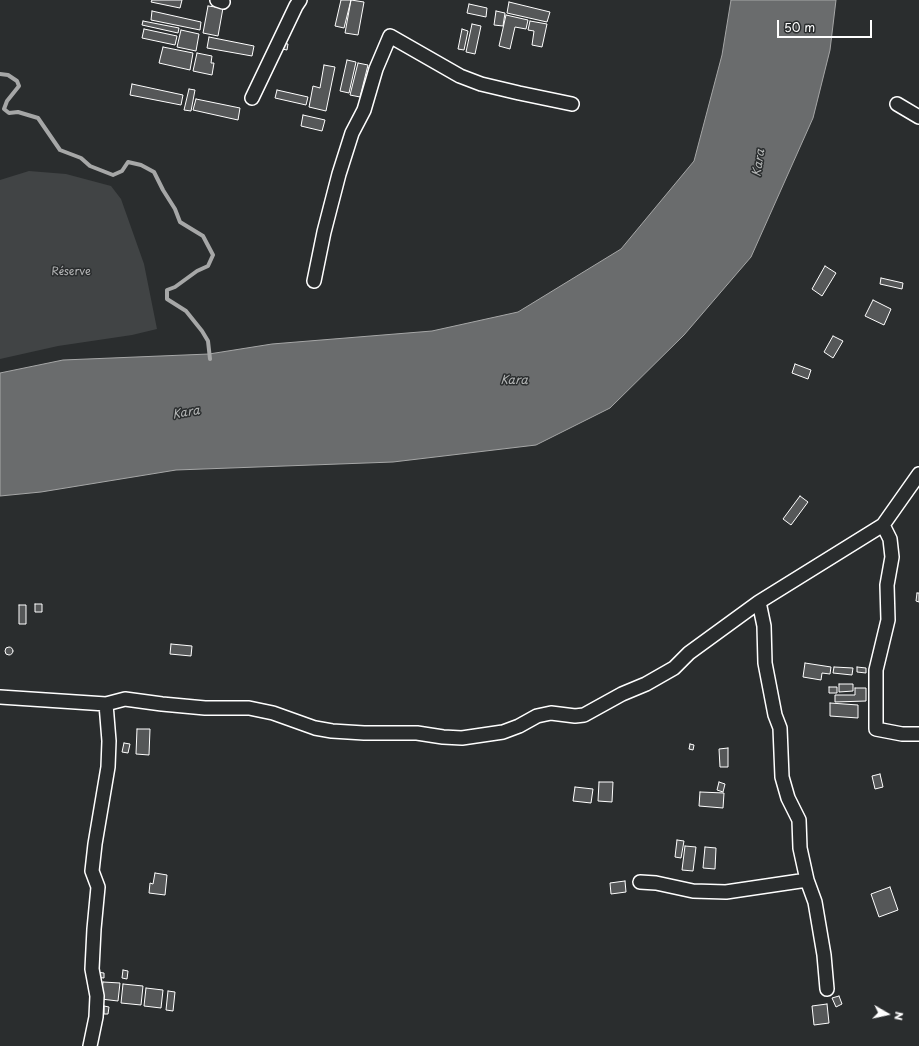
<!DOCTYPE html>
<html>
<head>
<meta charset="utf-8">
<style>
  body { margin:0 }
  #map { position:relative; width:919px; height:1046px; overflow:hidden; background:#2a2d2e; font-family:"Playpen Sans",sans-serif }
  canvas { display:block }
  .north { position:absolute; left:867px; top:994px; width:40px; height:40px; -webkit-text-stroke:3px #2a2d2e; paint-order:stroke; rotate:99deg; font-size:11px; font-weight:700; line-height:16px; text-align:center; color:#fff }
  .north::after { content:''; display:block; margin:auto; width:14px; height:18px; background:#fff; clip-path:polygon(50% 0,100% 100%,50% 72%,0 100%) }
  .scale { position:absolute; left:777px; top:20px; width:95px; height:18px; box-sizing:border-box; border:2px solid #fff; border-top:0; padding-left:5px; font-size:12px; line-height:14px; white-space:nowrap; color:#fff; -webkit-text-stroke:3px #2a2d2e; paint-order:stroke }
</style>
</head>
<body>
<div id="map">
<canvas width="919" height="1046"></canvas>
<div class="north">N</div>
<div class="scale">50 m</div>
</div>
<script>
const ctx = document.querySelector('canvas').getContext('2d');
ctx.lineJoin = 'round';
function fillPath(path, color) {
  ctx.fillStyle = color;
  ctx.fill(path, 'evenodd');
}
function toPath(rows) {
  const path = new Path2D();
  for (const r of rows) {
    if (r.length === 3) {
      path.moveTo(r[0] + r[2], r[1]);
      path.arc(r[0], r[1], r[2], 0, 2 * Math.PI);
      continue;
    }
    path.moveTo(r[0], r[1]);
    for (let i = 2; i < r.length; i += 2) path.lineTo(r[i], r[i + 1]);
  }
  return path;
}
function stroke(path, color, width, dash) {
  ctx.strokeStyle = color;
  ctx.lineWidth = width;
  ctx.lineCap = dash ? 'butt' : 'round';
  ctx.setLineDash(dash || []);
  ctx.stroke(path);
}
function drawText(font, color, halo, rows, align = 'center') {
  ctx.font = font + ' "Playpen Sans",sans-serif';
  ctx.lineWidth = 3;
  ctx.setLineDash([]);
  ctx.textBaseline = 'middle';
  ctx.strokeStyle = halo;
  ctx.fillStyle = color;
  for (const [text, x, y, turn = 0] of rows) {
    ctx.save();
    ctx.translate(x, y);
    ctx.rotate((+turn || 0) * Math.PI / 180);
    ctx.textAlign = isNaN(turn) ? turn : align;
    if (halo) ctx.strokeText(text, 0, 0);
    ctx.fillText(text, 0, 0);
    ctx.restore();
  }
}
const green = toPath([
  [29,171,66,174,111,186,121,199,144,264,157,329,132,335,58,346,0,359,0,180]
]);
const water = toPath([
  [731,0,836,0,830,50,813,118,751,257,684,335,610,408,536,445,393,462,176,470,41,492,0,496,0,373,63,360,209,354,272,344,432,331,518,312,621,249,694,161,722,55,731,0]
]);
const stream = toPath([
  [0,74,8,75,17,81,19,86,7,101,4,109,9,113,18,112,38,118,60,150,81,158,90,166,113,175,122,171,128,162,141,165,154,172,163,190,175,209,180,222,203,236,213,255,208,266,197,271,175,287,167,290,167,299,186,311,202,331,208,341,210,359]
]);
const building = toPath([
  [152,0,182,0,180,8,151,2,152,0],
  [341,0,351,0,344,28,335,26,341,0],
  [351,0,364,2,358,35,345,33,351,0],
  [509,2,550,12,547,22,507,13,509,2],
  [469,4,487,8,486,17,467,13,469,4],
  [208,6,223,8,218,36,203,33,208,6],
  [152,11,201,22,200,30,151,20,152,11],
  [496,11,505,13,503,26,494,25,496,11],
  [506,15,528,20,526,29,515,27,510,49,499,46,506,15],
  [143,21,179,28,178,33,142,25,143,21],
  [530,21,547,24,542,47,532,45,534,31,528,30,530,21],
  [472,24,481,26,475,54,466,52,472,24],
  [144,29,177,36,175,45,142,38,144,29],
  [462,29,468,31,464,50,458,49,462,29],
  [181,30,199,34,196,51,177,47,181,30],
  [209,37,254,46,252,56,207,48,209,37],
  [283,43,288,44,287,50,282,49,283,43],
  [163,47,193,53,190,70,159,63,163,47],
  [197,53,212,56,211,63,214,63,212,75,193,71,197,53],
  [347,60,356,62,349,93,340,91,347,60],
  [358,63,368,65,360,97,350,95,358,63],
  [324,65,335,67,326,111,309,107,313,86,320,88,324,65],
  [132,84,183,95,181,105,130,95,132,84],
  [189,89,195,90,191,111,184,110,189,89],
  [277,90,308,97,306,105,275,98,277,90],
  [196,99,240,108,238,120,193,110,196,99],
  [303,115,325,120,322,131,301,126,303,115],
  [825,266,836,273,822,296,812,289,825,266],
  [881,278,903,283,902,289,880,284,881,278],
  [873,300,891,309,884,325,865,316,873,300],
  [833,336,843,341,833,358,824,352,833,336],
  [795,364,811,370,808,379,792,373,795,364],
  [800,496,808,502,791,525,783,519,800,496],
  [917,593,919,593,919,602,916,601,917,593],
  [35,604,42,604,42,612,35,612,35,604],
  [19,605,26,605,26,624,19,624,19,605],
  [171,644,192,646,191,656,170,654,171,644],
  [9,651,4],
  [805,663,831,667,830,674,822,673,821,680,803,677,805,663],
  [834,667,853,668,852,675,833,673,834,667],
  [857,667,866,668,866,673,857,672,857,667],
  [839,684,853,684,853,691,839,692,839,684],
  [829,687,837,687,837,693,829,693,829,687],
  [855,688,866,688,866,701,835,702,835,695,855,695,855,688],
  [830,703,858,705,858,718,830,716,830,703],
  [137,729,150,729,149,755,136,754,137,729],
  [124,743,130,744,128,753,122,752,124,743],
  [690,744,694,745,693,750,689,749,690,744],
  [728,748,728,767,720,767,719,749,728,748],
  [880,774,883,787,875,789,872,776,880,774],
  [599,782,613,782,612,802,598,801,599,782],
  [719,782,725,784,723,792,717,790,719,782],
  [575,787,593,789,591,803,573,801,575,787],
  [700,792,724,793,723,808,699,806,700,792],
  [677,840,684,841,681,858,675,857,677,840],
  [685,846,696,847,693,871,682,870,685,846],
  [705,847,716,848,715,869,703,868,705,847],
  [155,873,167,875,165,895,149,893,150,883,153,884,155,873],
  [625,881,626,892,611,894,610,883,625,881],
  [890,887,898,910,879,917,871,894,890,887],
  [123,970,128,971,127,979,122,978,123,970],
  [96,972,104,973,104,978,95,977,96,972],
  [103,982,120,983,118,1001,101,999,103,982],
  [123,984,143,986,141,1005,121,1003,123,984],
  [146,988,163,990,161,1008,144,1006,146,988],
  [168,991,175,992,173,1011,166,1010,168,991],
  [839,996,842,1004,836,1007,832,998,839,996],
  [827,1004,829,1023,814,1025,812,1006,827,1004],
  [104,1006,109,1007,108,1014,104,1014,104,1006]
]);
const street = toPath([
  [217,0,223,2],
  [252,98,296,6,300,0],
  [897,104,919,117],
  [314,281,324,232,339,174,352,133,364,110,376,69,390,36,460,76,481,84,519,93,572,104],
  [883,525,890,539,892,557,887,585,888,620,876,670,876,729,902,734,919,734],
  [759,602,764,626,765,663,775,715,780,728,782,777,788,798,799,820,800,848,807,880,815,902,824,955,827,989],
  [0,697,106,704,125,699,162,704,205,708,249,708,273,713,315,728,332,731,364,733,417,733,443,737,462,738,503,732,519,726,537,716,551,713,575,716,584,715,622,694,646,684,674,668,689,653,759,602,883,525,919,474],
  [640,882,656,883,693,891,726,892,807,880],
  [90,1046,96,1017,97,996,92,969,94,929,98,887,92,871,95,844,108,767,109,741,106,704]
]);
const parkNames = [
  ["Réserve",71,272]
];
const waterNames = [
  ["Kara",759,163,-82],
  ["Kara",514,381],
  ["Kara",186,413,-10]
];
fillPath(green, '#414445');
fillPath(water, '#6a6c6d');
stroke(water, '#a6a7a7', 1);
stroke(stream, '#a6a7a7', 4);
fillPath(building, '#555758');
stroke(building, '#fff', 1);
stroke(street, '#fff', 16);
stroke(street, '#2a2d2e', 13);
drawText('11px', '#b3b4b5', '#2a2d2e', parkNames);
drawText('italic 12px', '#b4b6b6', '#2a2d2e', waterNames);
</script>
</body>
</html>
